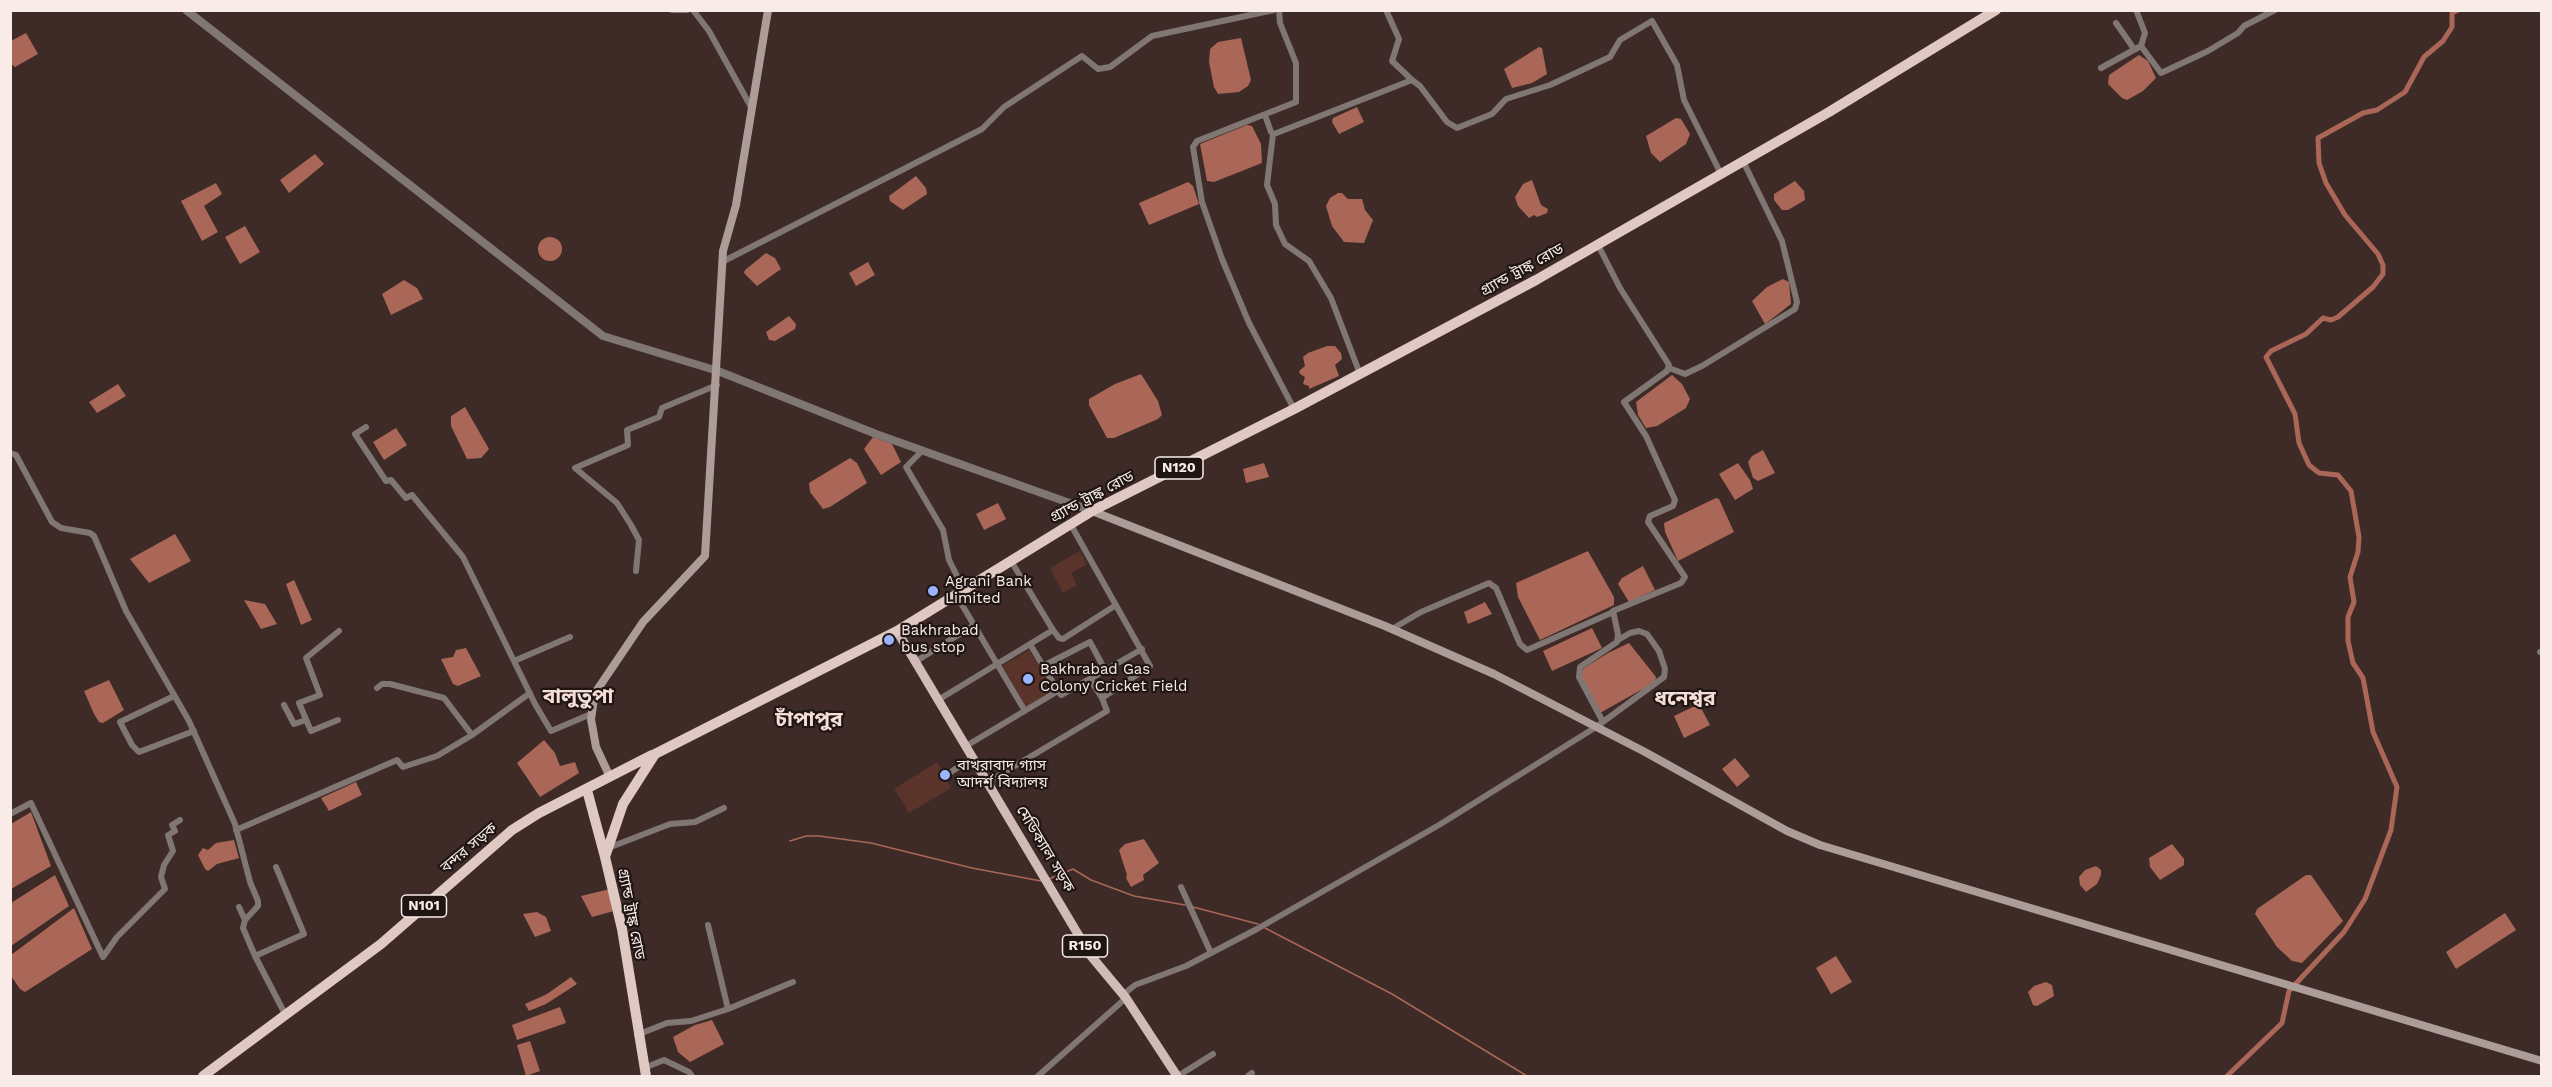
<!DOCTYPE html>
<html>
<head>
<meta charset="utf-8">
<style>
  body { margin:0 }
  #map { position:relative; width:2552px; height:1087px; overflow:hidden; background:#3e2b27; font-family:"Work Sans",sans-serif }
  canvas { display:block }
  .frame { position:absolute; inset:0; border:12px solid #f8ebe8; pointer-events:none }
</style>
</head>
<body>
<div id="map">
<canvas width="2552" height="1087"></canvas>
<div class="frame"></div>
</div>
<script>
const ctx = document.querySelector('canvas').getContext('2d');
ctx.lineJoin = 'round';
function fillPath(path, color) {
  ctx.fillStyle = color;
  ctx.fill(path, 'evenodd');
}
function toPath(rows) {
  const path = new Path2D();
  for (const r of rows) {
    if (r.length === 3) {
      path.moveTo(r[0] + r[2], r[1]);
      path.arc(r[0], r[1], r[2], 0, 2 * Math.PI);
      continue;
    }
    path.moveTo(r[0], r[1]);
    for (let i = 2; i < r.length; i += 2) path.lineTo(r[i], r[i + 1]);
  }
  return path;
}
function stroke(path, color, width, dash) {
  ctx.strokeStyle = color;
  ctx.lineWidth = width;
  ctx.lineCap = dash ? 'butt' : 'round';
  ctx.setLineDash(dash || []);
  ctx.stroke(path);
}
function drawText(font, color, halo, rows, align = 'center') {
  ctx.font = font + ' "Work Sans","Noto Sans Bengali",sans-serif';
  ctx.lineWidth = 4.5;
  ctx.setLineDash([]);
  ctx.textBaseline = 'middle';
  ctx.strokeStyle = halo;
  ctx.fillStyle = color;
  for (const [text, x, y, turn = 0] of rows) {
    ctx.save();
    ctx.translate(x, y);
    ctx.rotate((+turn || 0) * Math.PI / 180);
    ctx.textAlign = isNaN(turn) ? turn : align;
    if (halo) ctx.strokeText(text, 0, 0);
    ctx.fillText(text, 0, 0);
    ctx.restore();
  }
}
const green = toPath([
  [1080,551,1087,564,1071,573,1077,585,1063,593,1050,568],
  [1029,650,1054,691,1026,707,1002,666],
  [937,762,951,788,909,813,894,789]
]);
const water = toPath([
  [26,33,38,54,15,67,11,64,11,41],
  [1241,38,1251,80,1248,86,1239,92,1218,94,1214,87,1209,62,1210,49,1218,42],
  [1539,47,1542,48,1547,74,1532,83,1512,88,1504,69],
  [2139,55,2148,61,2156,78,2143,91,2127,100,2122,98,2108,84,2109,75],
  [1357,107,1364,122,1339,134,1332,122,1333,118],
  [1676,118,1681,119,1690,134,1686,144,1660,162,1651,153,1646,136],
  [1247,125,1252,126,1261,144,1262,163,1214,182,1207,181,1200,144],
  [315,154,324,164,289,193,280,180],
  [916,176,926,188,927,194,903,210,900,208,890,201,889,196],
  [1532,180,1541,205,1548,209,1547,213,1537,217,1534,215,1529,218,1518,206,1515,197,1523,184],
  [1795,181,1804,191,1805,200,1788,210,1782,210,1774,200,1774,194],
  [1188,182,1193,186,1199,204,1149,225,1139,203],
  [216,183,222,194,204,206,218,232,202,241,181,201],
  [1338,193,1342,193,1348,199,1362,199,1365,210,1373,220,1364,243,1344,242,1332,226,1326,206,1330,198],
  [245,226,260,252,240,264,225,237],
  [550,249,12],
  [766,253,775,258,781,269,757,286,744,273,745,270],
  [868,262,875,275,856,286,849,273],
  [1783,279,1789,282,1791,304,1765,324,1752,301,1767,287],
  [404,280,417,288,423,299,391,315,382,294],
  [789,316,796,324,795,329,775,341,769,340,766,332],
  [1327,346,1335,346,1341,353,1342,359,1335,365,1339,376,1309,389,1309,386,1303,384,1305,377,1300,374,1299,371,1305,366,1303,357,1308,353],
  [1141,374,1158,401,1162,415,1158,419,1114,438,1107,438,1089,405,1089,399,1115,384],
  [1672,375,1682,384,1690,399,1686,408,1657,426,1646,428,1638,415,1636,402],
  [118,384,126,396,97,413,89,402],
  [465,407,489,449,481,458,467,459,451,426,451,416],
  [396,428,407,445,384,460,373,442],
  [873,437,892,444,901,462,881,475,864,449],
  [1763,450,1775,473,1758,481,1753,478,1748,462,1752,456],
  [850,458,857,463,867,483,830,507,823,509,810,492,809,483],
  [1264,463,1269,477,1246,483,1243,469],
  [1738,463,1750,480,1753,489,1735,500,1719,474],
  [1716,498,1719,499,1734,532,1678,561,1665,532,1664,523],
  [998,503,1006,519,984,530,976,514],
  [175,534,191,561,149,583,130,559],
  [1588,551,1614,597,1614,605,1540,640,1518,597,1516,583],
  [1643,566,1655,590,1629,602,1618,584,1622,578],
  [294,580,312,620,301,625,286,584],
  [244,600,265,604,277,624,261,629],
  [1485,602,1492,614,1468,624,1464,612],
  [1592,628,1602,648,1552,671,1543,651],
  [1629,643,1656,677,1655,682,1600,713,1580,674,1584,668,1608,653],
  [466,648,481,676,458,686,453,684,441,659,453,657,456,650],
  [109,680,124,710,103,723,99,722,94,714,84,691],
  [1699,704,1710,725,1684,738,1674,716],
  [544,740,555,753,560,766,575,762,579,773,540,797,517,763],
  [1735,758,1750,776,1737,787,1722,769],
  [356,782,362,795,329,811,321,798],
  [31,812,51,866,11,889,11,824],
  [1144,839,1159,863,1143,875,1144,880,1131,887,1126,878,1127,875,1119,850,1125,844],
  [234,840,239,858,217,864,208,871,205,869,198,855,203,848,208,850,216,843],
  [2172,844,2184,859,2184,865,2160,880,2150,867,2149,858],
  [2096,866,2101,870,2101,875,2097,884,2086,892,2080,885,2079,877,2085,870],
  [55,875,69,906,11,946,11,903],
  [2306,875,2311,875,2343,921,2302,963,2292,961,2277,947,2255,914,2257,909],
  [610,889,614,911,592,917,581,896],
  [74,908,92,949,25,992,20,989,11,976,11,955],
  [537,912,546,917,551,931,535,937,523,914],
  [2505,913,2516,930,2456,969,2446,952],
  [1836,956,1852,982,1831,994,1816,968],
  [571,977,577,984,546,1004,529,1011,525,1004,547,994],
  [2046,982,2052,985,2054,996,2037,1006,2033,1005,2028,992,2034,986],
  [560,1007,566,1023,517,1040,512,1025],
  [712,1020,724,1044,690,1062,678,1052,673,1037,695,1025],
  [530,1041,540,1071,526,1076,517,1045]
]);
const stream = toPath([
  [790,841,806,836,819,836,871,843,972,868,1041,881],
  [1049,879,1073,869,1091,880,1134,896,1185,905],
  [1193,907,1258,924],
  [1265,928,1392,994,1527,1076]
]);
const canal = toPath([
  [2227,1076,2282,1023,2289,991,2344,932,2365,899,2391,830,2397,787,2373,732,2363,678,2353,663,2348,641,2348,617,2354,602,2350,577,2358,552,2359,537,2351,491,2338,475,2319,473,2309,465,2299,443,2295,414,2266,357,2271,351,2306,334,2323,318,2331,320,2338,317,2373,287,2383,274,2383,265,2378,254,2345,215,2326,183,2319,163,2318,138,2363,113,2377,110,2405,92,2424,57,2443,41,2452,27,2452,13,2458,10]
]);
const minor = toPath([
  [672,10,687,10],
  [693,10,709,31,751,107],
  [1279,10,1280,23,1296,63,1296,102,1197,141,1193,147,1202,202,1222,259,1249,323,1294,409],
  [1386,10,1399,39,1392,61,1412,80],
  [2136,10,2145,33,2141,46,2161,73,2208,51,2238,33,2244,26,2275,10],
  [2116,23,2134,49],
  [2101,68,2141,46],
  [1265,115,1271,132,1274,134,1412,80,1420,86,1447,122,1457,128,1492,114,1506,99,1550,85,1610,57,1620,40,1652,21,1677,65,1684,100,1721,174],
  [1273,134,1267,185,1275,204,1276,225,1285,244,1309,261,1331,298,1360,374],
  [1598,245,1620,288,1669,365,1667,371,1624,402,1646,436,1675,500,1673,506,1650,516,1648,522,1685,577,1681,583,1613,611,1618,634,1617,642,1580,667,1579,677,1602,720],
  [722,262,982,129,1004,107,1082,56,1098,69,1110,67,1152,36,1274,10],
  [1669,368,1685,374,1702,366,1795,309,1797,302,1782,241,1743,161],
  [366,427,355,434,386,481,391,480,406,498,412,495,463,557,535,704,551,731,591,714],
  [923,450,906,467,943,530,949,560,963,588],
  [10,453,16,455,52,522,61,528,90,533,94,536,126,611,189,721,235,824,250,882,258,901,258,906,245,920],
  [636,571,639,540,631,525,617,503,575,468,628,445,627,430,659,417,662,408,717,385],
  [955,593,1025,711],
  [1392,629,1421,612,1489,583,1496,588,1520,644,1527,650,1611,613],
  [1053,630,1059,638,1063,639,1116,605],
  [2540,652,2542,652],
  [514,661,570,637],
  [915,662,974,625],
  [1043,666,1090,642,1105,670],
  [1090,679,1142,649],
  [377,688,382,684,390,684,444,698,472,735],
  [1058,691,1061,695,1090,679,1102,698,1150,666,1071,525],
  [174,696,120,722,132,745,139,752,194,731],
  [938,700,1053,630,1011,561],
  [284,705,294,724,306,720],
  [338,720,311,731,299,703,320,695,306,658,339,631],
  [966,746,1058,691,1030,644],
  [948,774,973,757],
  [988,782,1107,711,1102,698],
  [10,814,31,803,103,957,117,937,165,889,161,877,164,865,173,851,168,835,175,831,172,825,180,820],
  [236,830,397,760,403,767,437,756,472,735,530,693],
  [608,848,670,824,695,822,724,808],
  [1181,887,1211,953],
  [239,907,245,920,243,928,255,956,285,1014],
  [255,956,304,934,276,867],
  [1124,994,1135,985,1186,966,1257,929,1439,825,1596,727,1664,677,1665,669,1659,651,1647,634,1639,631,1630,633,1618,640],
  [728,1009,793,982],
  [637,1035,667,1023,691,1021,728,1009,708,925],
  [644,1068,664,1060,689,1072,692,1076],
  [1038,1076,1126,998],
  [1178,1076,1213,1054],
  [1248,1076,1252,1073]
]);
const tertiary = toPath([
  [186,10,603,336,718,371,876,434,1092,511]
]);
const secondary = toPath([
  [1092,511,1385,626,1494,674,1645,752,1787,831,1820,845,2542,1061],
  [610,777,596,747,591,719,595,693,643,622,705,556,723,251,736,205,768,10]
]);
const primary = toPath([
  [897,631,1091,956,1126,998,1177,1076]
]);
const trunk = toPath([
  [587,790,605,857],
  [203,1076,381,944,512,830,539,813,652,755],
  [646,1076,622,929,605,857,623,804,655,754,897,631,1092,511,1294,409,1536,280,1829,112,1996,10]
]);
const markers = [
  [933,591,6,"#9cb4fd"],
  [889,640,6,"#9cb4fd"],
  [1028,679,6,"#9cb4fd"],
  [945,775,6,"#9cb4fd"]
];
const shields = [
  [1179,468,48],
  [424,906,45],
  [1085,946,45]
];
const shieldNames = [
  ["N120",1179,468],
  ["N101",424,906],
  ["R150",1085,946]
];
const streetNames = [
  ["গ্র্যান্ড ট্রাঙ্ক রোড",1522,270,-29],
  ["গ্র্যান্ড ট্রাঙ্ক রোড",1092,497,-28],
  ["বন্দর সড়ক",469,848,-40],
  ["মেডিক্যাল সড়ক",1045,849,59],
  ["গ্র্যান্ড ট্রাঙ্ক রোড",631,914,79]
];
const poiNames = [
  ["Agrani Bank",945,582],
  ["Limited",945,599],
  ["Bakhrabad",901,631],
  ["bus stop",901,648],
  ["Bakhrabad Gas",1040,670],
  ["Colony Cricket Field",1040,687],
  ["বাখরাবাদ গ্যাস",957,766],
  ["আদর্শ বিদ্যালয়",957,783]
];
const districtNames = [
  ["বালুতুপা",578,697],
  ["ধনেশ্বর",1685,699],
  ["চাঁপাপুর",809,720]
];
fillPath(green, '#5a332a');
fillPath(water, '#aa6757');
stroke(stream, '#aa6757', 1.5);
stroke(canal, '#aa6757', 5);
stroke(minor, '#807673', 6);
stroke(tertiary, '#807673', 8);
stroke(secondary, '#ad9d99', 8);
stroke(primary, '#d0bbb6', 9);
stroke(trunk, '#e0c8c3', 10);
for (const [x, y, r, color] of markers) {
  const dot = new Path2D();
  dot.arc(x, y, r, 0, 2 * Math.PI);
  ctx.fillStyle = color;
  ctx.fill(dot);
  stroke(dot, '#1f1614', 2);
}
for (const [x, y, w] of shields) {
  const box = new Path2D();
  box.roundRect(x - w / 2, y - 11, w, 22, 4.5);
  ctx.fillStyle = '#1f1614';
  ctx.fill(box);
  stroke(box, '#f8ebe8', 1.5);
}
drawText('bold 14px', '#f8ebe8', null, shieldNames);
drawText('15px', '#f8ebe8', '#1f1614', streetNames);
drawText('15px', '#f8ebe8', '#1f1614', poiNames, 'left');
drawText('bold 21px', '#f7ddd7', '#1f1614', districtNames);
</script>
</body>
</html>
